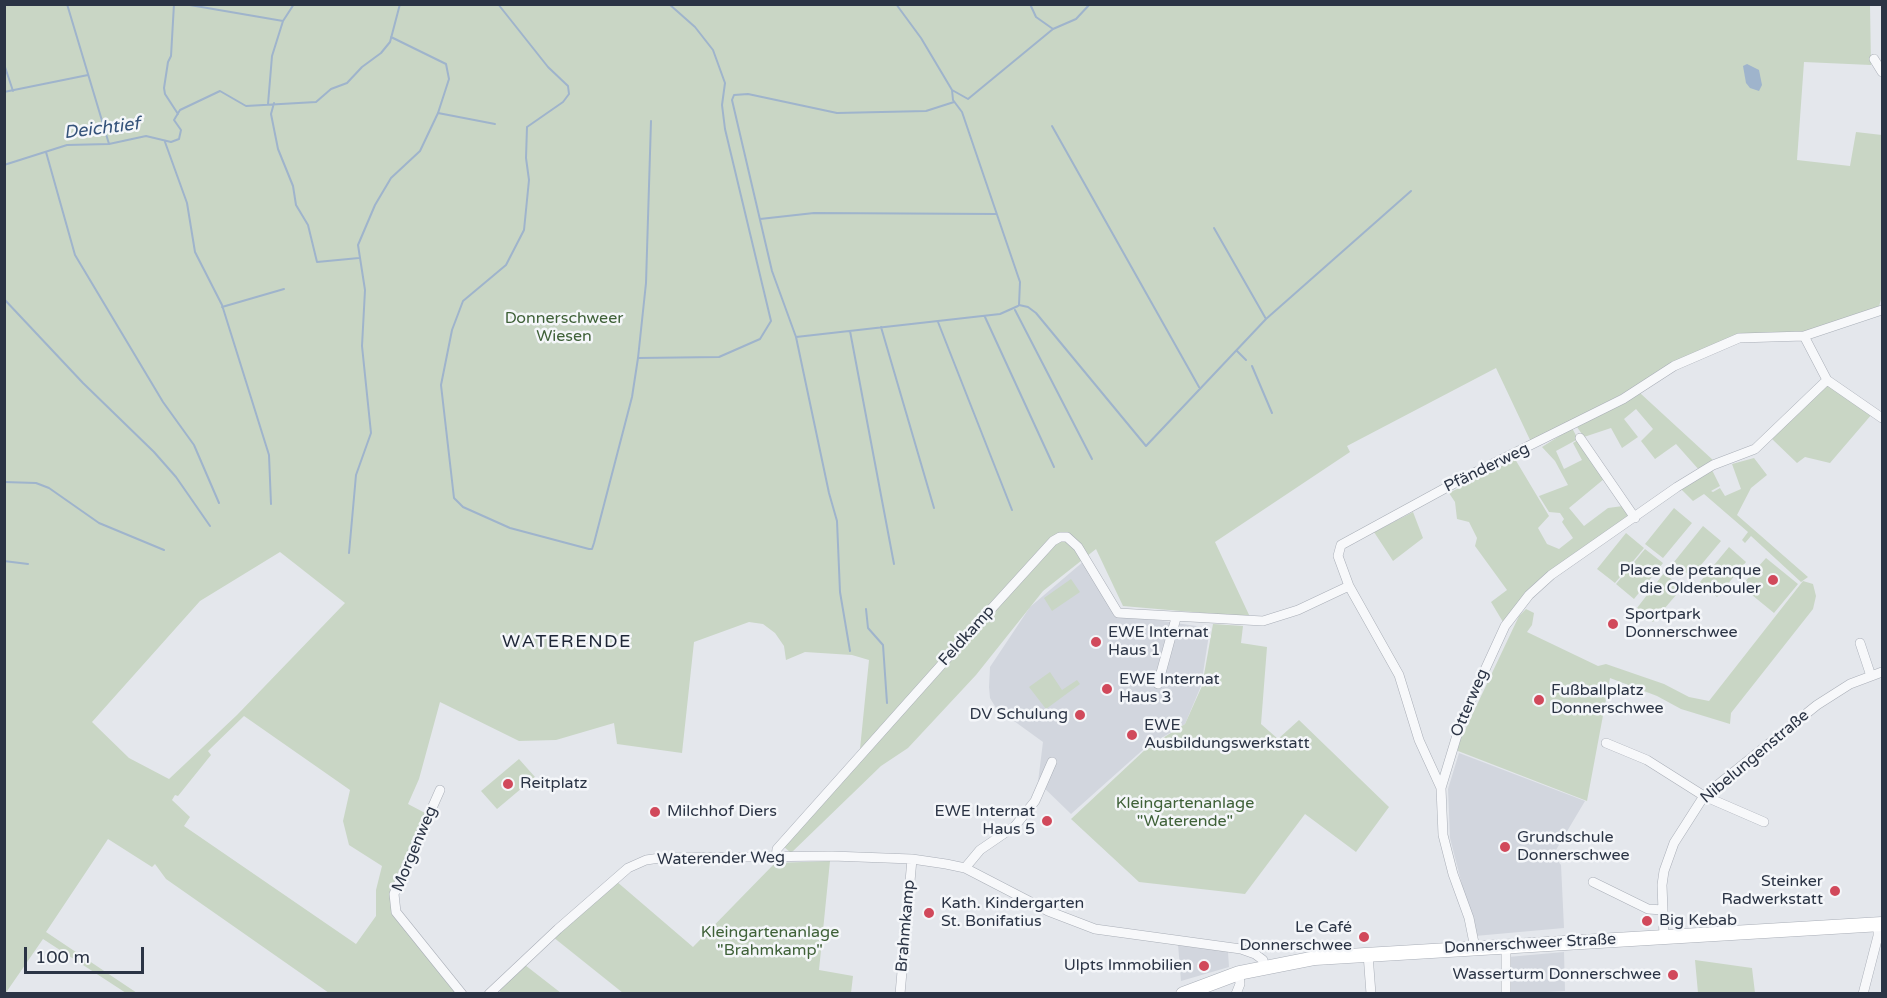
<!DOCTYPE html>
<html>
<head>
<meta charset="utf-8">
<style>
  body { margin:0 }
  #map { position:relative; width:1887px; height:998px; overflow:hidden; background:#e4e7ec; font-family:"Varela Round",sans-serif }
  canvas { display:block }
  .frame { position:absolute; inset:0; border:6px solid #2b3445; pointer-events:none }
  .scale { position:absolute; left:24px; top:947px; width:120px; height:27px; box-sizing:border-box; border:3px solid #2b3445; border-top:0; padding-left:8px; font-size:18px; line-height:21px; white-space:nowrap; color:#2b3445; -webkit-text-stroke:4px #f4f6f9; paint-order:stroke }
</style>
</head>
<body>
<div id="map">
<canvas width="1887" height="998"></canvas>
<div class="frame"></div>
<div class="scale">100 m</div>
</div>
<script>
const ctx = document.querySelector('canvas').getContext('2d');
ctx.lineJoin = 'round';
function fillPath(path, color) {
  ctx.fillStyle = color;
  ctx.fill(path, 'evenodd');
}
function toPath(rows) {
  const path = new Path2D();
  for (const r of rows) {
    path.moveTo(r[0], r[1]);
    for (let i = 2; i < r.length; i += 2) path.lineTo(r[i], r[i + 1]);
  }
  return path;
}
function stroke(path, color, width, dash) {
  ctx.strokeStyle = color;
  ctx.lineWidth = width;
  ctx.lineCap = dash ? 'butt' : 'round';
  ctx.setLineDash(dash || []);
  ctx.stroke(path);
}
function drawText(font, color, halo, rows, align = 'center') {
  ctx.font = font + ' "Varela Round",sans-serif';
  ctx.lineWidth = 5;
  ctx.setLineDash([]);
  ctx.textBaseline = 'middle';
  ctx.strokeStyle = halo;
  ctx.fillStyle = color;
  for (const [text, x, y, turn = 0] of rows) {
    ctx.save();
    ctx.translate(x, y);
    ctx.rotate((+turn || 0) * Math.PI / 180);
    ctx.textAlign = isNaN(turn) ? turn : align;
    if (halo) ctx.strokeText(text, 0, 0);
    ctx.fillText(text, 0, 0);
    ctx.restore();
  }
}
const built = toPath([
  [1084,561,1114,614,1210,628,1201,686,1185,724,1146,747,1071,814,1038,782,1043,742,996,708,990,698,989,687,990,667,1030,607],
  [1459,753,1585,801,1553,855,1561,865,1564,928,1475,936,1450,838,1448,789],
  [1178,944,1228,952,1229,967,1181,981],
  [1564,952,1565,991,1508,994,1508,957]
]);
const green = toPath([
  [5,5,1870,5,1871,65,1804,62,1797,160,1850,166,1856,132,1882,135,1882,296,1878,310,1799,333,1737,335,1621,398,1531,442,1496,368,1347,446,1350,452,1215,542,1250,617,1123,606,1096,549,1043,591,976,675,908,748,881,766,791,853,783,846,865,754,860,749,869,660,852,655,805,652,786,660,784,646,775,633,763,624,749,622,694,642,682,753,617,744,614,723,556,740,519,741,440,702,419,779,408,804,427,814,391,895,393,913,457,993,329,993,166,879,155,864,152,867,108,839,46,932,137,993,126,993,43,939,5,994],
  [280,552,345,603,237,715,169,779,129,758,92,722,200,601],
  [244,716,350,790,343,821,349,845,382,866,376,890,376,916,356,944,184,826,190,817,172,800,175,795,178,796,211,755,208,751],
  [1828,383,1872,414,1830,463,1805,457,1797,463,1772,439],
  [1640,393,1714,461,1700,471,1676,444,1655,459,1641,441,1653,429,1636,409,1624,419,1638,437,1622,448,1611,428,1584,437,1577,427],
  [1572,428,1578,439,1556,451,1564,469,1582,460,1573,443,1578,440,1604,479,1569,508,1584,526,1608,508,1623,506,1631,517,1574,556,1503,622,1491,602,1507,590,1475,546,1477,538,1469,522,1457,519,1455,502,1449,493,1515,459,1549,516,1538,528,1547,544,1559,549,1573,538,1562,522,1564,519,1560,513,1549,512,1539,496,1568,485,1555,461,1542,447],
  [1754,458,1767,475,1751,488,1737,515,1808,577,1801,582,1751,536,1745,543,1742,540,1748,532,1704,494,1693,501,1680,488,1711,468,1720,486,1711,491,1713,492,1720,488,1725,496,1741,489,1732,464],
  [1674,508,1692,523,1663,558,1645,544],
  [1413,512,1423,538,1393,561,1374,532],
  [1703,526,1721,541,1691,577,1674,562],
  [1626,533,1644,548,1615,583,1597,569],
  [1729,547,1746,562,1717,597,1700,582],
  [1645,549,1663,563,1634,599,1616,584],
  [1766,558,1798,584,1774,613,1741,586],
  [1664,573,1682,588,1653,622,1637,608],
  [1071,579,1080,592,1052,611,1044,598],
  [1803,581,1813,584,1816,596,1813,609,1731,713,1730,724,1681,709,1657,696,1610,678,1587,801,1458,751,1457,747,1519,616,1526,609,1534,613,1532,625,1527,632,1598,666,1606,664,1664,684,1689,697,1709,701],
  [1213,624,1243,626,1241,643,1267,647,1261,724,1278,739,1299,720,1389,807,1356,852,1305,814,1245,894,1139,882,1071,819,1147,748,1185,724,1202,686],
  [1050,672,1062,690,1077,680,1080,684,1046,709,1029,687],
  [519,759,535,777,497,809,481,791],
  [830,861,819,970,853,976,851,993,623,993,553,937,616,881,693,947,775,863],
  [1695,960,1752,968,1755,993,1698,993],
  [525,965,561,993,502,993,498,990]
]);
const water = toPath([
  [1747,64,1759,70,1762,85,1759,91,1750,88,1746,83,1743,66]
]);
const stream = toPath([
  [67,4,109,144],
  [174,4,171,56,168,62,164,88,165,94,178,114],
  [184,4,283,21],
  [498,4,548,67,568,86,569,94,563,102,527,127,526,158,529,180,524,230,506,265,463,301,452,330,441,385,454,498,463,507,510,528,589,549,592,549,594,543,632,397,638,358,646,283,651,121],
  [896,4,921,38,952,90,953,100,962,112,1020,282,1019,305,1028,307,1036,313,1146,446,1266,319,1411,191],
  [1030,4,1036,17,1053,29],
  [4,64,13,91],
  [952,90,968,99,1053,29,1076,19,1090,4],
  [4,92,88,75],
  [274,103,271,114,278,149,293,186,296,205,308,225,317,262,359,258],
  [268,104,272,56,283,21,294,4],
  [438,113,495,124],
  [1052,126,1199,387],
  [165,142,187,203,195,252,222,305,269,455,271,504],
  [46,152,75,255,163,402,194,445,219,503],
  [4,165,67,145,109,144,146,136,171,142,179,139,181,130,174,120,180,110,220,91,246,106,316,102,331,89,347,83,362,67,381,53,390,42,400,4],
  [760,219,814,213,996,214],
  [1214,228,1266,319],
  [4,299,83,383,154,452,176,477,210,526],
  [222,307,284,289],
  [1015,310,1092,459],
  [985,317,1054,467],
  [938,322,1012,510],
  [881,327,934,508],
  [850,331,894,564],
  [796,337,1000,314,1018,306],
  [1237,351,1246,360],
  [638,358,719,357,760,339,771,321,725,129,722,105,725,83,713,50,695,27,669,4],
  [1252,366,1272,413],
  [4,482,36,483,49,488,99,523,164,550],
  [349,553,356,475,371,433,362,346,365,290,358,245,375,205,391,178,420,151,438,113,449,79,446,64,391,37],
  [4,561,28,564],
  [866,609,868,628,883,645,887,703],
  [850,651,840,592,837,521,829,493,796,337,772,271,732,100,734,95,748,94,837,113,926,111,954,102]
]);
const street = toPath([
  [1874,59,1882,72],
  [1804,336,1827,380,1882,418],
  [1580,438,1635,518],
  [1860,643,1871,676],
  [1158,684,1176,618],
  [1606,743,1647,760,1704,796,1764,822],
  [1441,788,1419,740,1399,675,1349,586,1338,556,1341,545,1462,479,1623,399,1674,366,1739,338,1804,336,1882,310],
  [440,790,394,894,396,912,462,994],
  [776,858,777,849,993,607,1053,541,1060,537,1067,537,1078,547,1118,613,1263,621,1298,610,1349,586],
  [965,868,980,850,1015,826,1035,801,1052,762],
  [1593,882,1648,909,1663,910],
  [1664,936,1662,885,1664,871,1674,843,1704,796,1817,705,1850,684,1882,672],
  [1506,946,1506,994],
  [1475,948,1469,918,1453,874,1443,835,1441,788,1461,722,1505,626,1529,595,1551,575,1677,487,1713,465,1755,449,1827,380],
  [1368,954,1371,994],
  [489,994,558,929,628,868,646,860,660,858,832,856,912,859,946,864,965,868,1048,911,1095,929,1241,949,1255,954,1263,960,1264,966],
  [900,994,912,859],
  [1236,994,1240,984,1239,973],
  [1863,994,1878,936,1878,924]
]);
const secondary = toPath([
  [1183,994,1239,973,1315,958,1882,924]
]);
const markers = [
  [1773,580,6,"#d1495b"],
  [1613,624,6,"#d1495b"],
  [1096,642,6,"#d1495b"],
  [1107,689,6,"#d1495b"],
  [1539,700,6,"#d1495b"],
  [1080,715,6,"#d1495b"],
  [1132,735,6,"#d1495b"],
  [508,784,6,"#d1495b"],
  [655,812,6,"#d1495b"],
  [1047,821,6,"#d1495b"],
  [1505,847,6,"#d1495b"],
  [1835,891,6,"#d1495b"],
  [929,913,6,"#d1495b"],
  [1647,921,6,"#d1495b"],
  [1364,937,6,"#d1495b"],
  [1204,966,6,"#d1495b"],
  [1673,975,6,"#d1495b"]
];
const parkNames = [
  ["Donnerschweer",564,319],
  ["Wiesen",564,337],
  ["Kleingartenanlage",1185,804],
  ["\"Waterende\"",1185,822],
  ["Kleingartenanlage",770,933],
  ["\"Brahmkamp\"",770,951]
];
const streetNames = [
  ["Pfänderweg",1487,468,-26],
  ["Feldkamp",967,636,-48],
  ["Otterweg",1470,703,-67],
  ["Nibelungenstraße",1755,757,-40],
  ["Morgenweg",415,849,-67],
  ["Waterender Weg",721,859,-1],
  ["Brahmkamp",906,926,-85],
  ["Donnerschweer Straße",1530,944,-3]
];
const poiNames = [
  ["Place de petanque",1761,571,"right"],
  ["die Oldenbouler",1761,589,"right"],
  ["Sportpark",1625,615],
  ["Donnerschwee",1625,633],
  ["EWE Internat",1108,633],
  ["Haus 1",1108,651],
  ["EWE Internat",1119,680],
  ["Haus 3",1119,698],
  ["Fußballplatz",1551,691],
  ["Donnerschwee",1551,709],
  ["DV Schulung",1068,715,"right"],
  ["EWE",1144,726],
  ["Ausbildungswerkstatt",1144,744],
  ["Reitplatz",520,784],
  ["Milchhof Diers",667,812],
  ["EWE Internat",1035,812,"right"],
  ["Haus 5",1035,830,"right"],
  ["Grundschule",1517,838],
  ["Donnerschwee",1517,856],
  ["Steinker",1823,882,"right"],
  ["Radwerkstatt",1823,900,"right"],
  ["Kath. Kindergarten",941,904],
  ["St. Bonifatius",941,922],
  ["Big Kebab",1659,921],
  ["Le Café",1352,928,"right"],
  ["Donnerschwee",1352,946,"right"],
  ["Ulpts Immobilien",1192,966,"right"],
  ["Wasserturm Donnerschwee",1661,975,"right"]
];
const waterNames = [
  ["Deichtief",102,129,-7]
];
const neighbourhoodNames = [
  ["WATERENDE",567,642]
];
fillPath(built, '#d2d6de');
fillPath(green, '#c9d6c5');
fillPath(water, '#9fb4cc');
stroke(stream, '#9fb4cc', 2);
stroke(street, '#a9aeb7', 10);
stroke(secondary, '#a9aeb7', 15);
stroke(street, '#f7f8fa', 9);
stroke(secondary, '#fff', 14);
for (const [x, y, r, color] of markers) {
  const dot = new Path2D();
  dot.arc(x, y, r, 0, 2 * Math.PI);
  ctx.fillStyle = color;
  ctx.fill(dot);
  stroke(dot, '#f4f6f9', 2);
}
drawText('16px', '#3f6138', '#f4f6f9', parkNames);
drawText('16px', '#2b3445', '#f4f6f9', streetNames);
drawText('16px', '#2b3445', '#f4f6f9', poiNames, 'left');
drawText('italic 18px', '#34527a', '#f4f6f9', waterNames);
ctx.letterSpacing = '1.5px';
drawText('18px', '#1d2536', '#f4f6f9', neighbourhoodNames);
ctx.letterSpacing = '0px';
</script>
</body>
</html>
